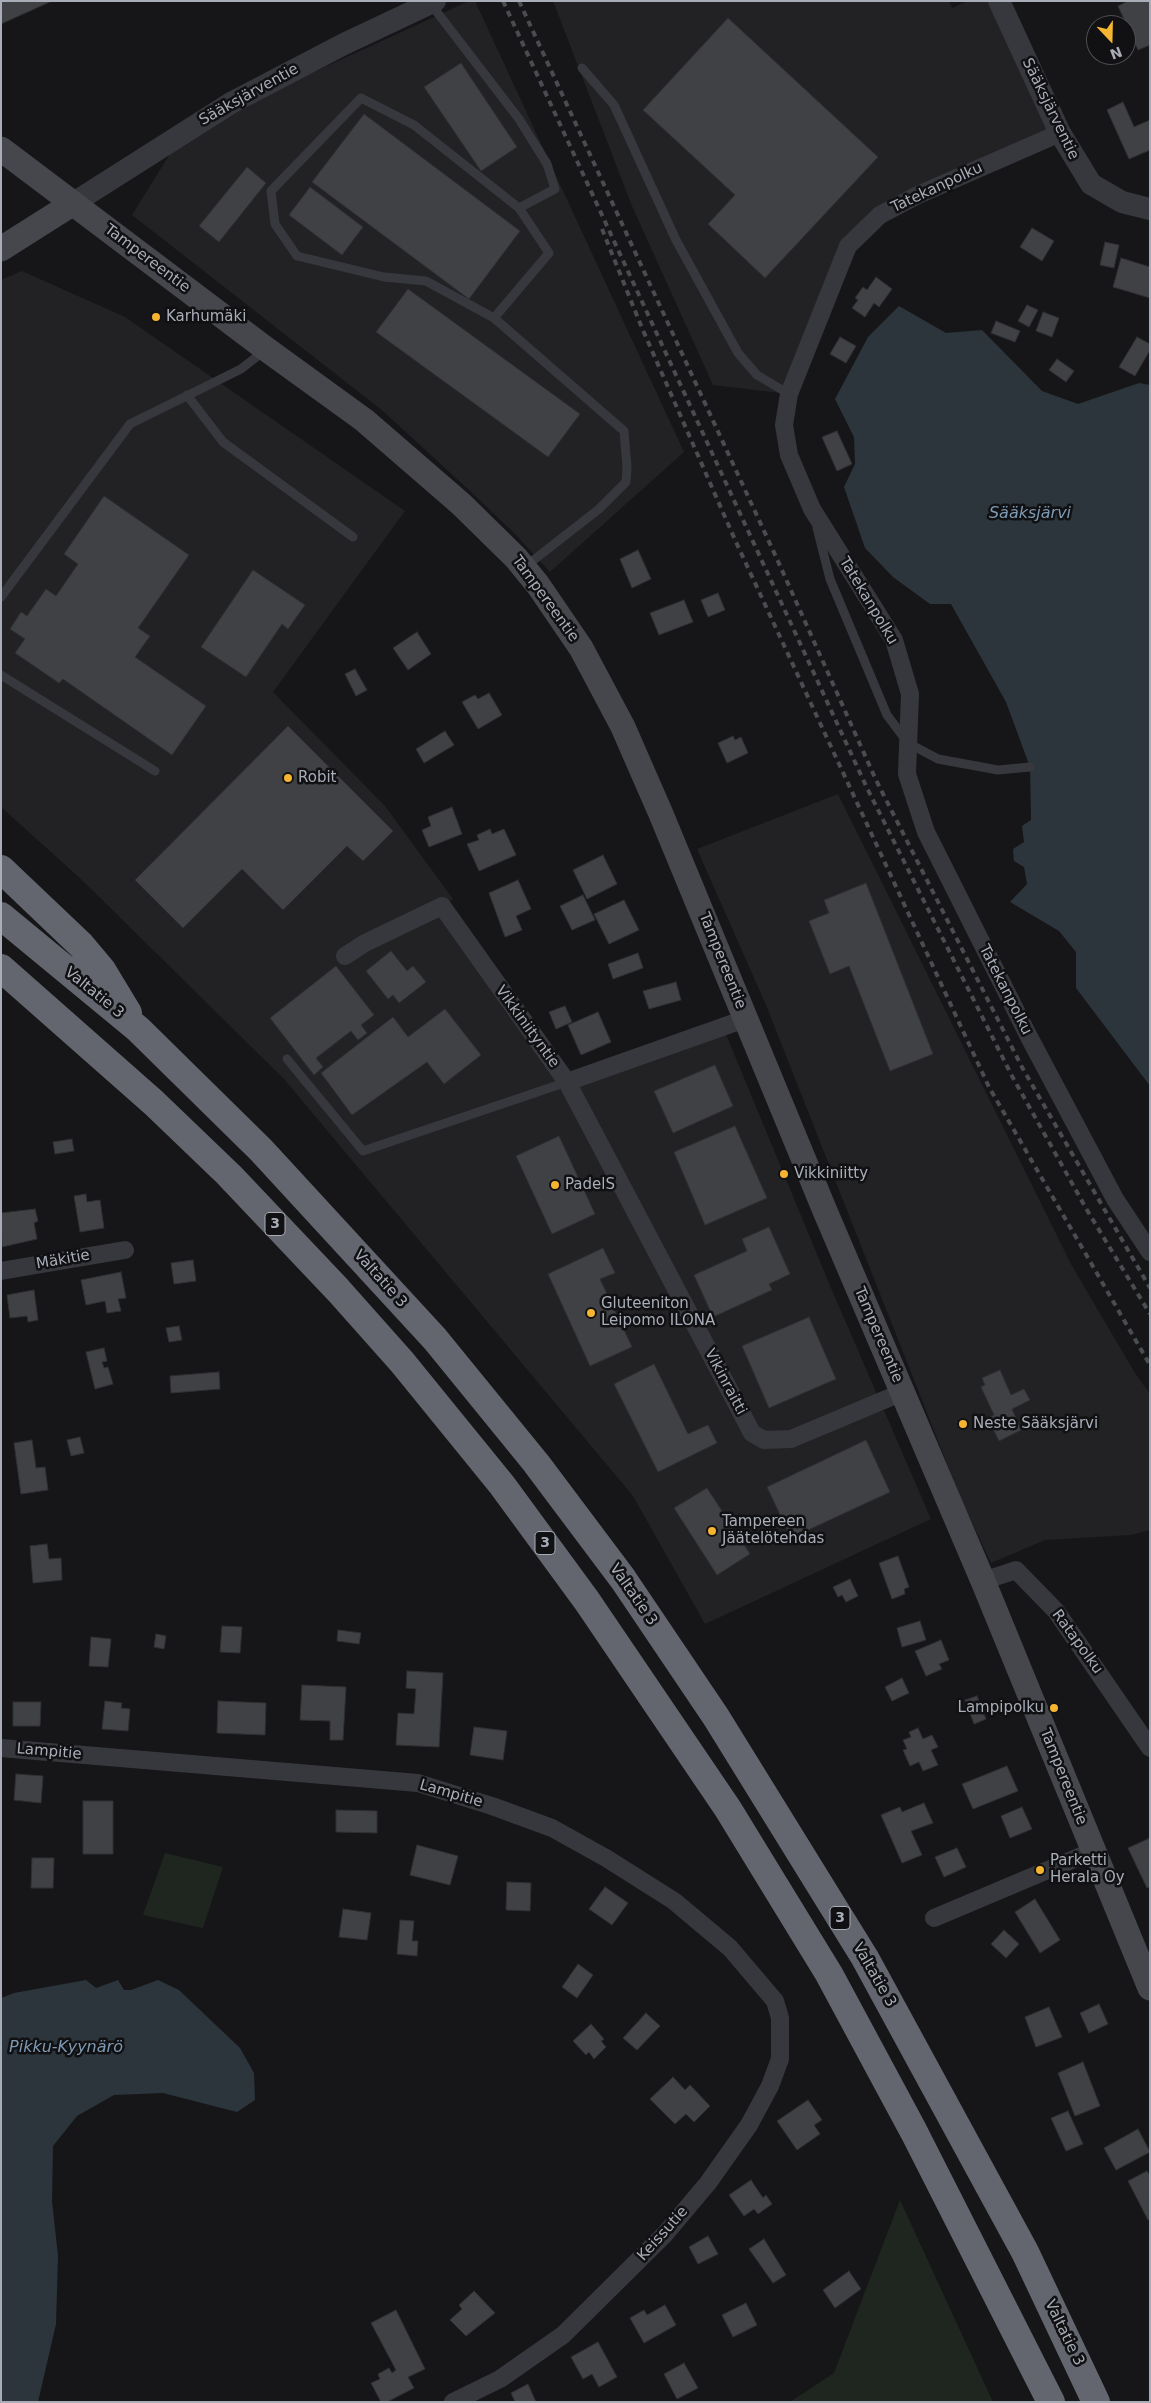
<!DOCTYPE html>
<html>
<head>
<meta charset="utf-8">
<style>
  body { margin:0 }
  #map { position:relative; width:1151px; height:2403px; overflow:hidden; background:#161618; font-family:"DejaVu Sans",sans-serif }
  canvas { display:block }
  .frame { position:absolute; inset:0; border:2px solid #a8adb8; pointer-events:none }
  .north { position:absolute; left:1086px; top:15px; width:50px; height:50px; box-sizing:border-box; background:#111113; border:1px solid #4d4f55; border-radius:50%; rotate:159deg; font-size:14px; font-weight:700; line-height:20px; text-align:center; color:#a8adb8 }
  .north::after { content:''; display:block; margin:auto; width:18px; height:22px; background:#f6b530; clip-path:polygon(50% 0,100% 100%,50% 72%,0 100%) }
</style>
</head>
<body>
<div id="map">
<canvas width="1151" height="2403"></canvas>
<div class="frame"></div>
<div class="north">N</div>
</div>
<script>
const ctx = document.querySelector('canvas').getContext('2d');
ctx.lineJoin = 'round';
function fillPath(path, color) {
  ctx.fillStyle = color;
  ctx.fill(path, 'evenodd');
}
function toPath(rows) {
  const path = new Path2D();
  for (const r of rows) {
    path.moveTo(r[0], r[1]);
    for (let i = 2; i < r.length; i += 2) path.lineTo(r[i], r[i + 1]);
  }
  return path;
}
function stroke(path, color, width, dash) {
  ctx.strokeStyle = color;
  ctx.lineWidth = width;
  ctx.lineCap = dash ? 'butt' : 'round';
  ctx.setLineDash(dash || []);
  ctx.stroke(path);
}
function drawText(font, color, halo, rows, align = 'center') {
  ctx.font = font + ' "DejaVu Sans",sans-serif';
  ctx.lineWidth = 5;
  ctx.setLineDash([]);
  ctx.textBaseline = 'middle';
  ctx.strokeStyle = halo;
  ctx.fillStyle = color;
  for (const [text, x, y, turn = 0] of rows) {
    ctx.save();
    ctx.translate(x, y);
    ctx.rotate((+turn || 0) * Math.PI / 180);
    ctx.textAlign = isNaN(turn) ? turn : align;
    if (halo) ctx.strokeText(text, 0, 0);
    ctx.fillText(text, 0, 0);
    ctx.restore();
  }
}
const built = toPath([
  [469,1,475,1,684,452,550,572,515,534,470,491,383,411,132,215,173,149,255,99],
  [553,1,949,1,952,8,968,1,999,1,1060,133,918,195,848,246,789,394,713,385,632,206],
  [22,271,125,317,405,511,273,692,385,806,453,899,442,906,567,1081,723,1027,831,1288,931,1519,705,1624,633,1496,284,1079,83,881,1,807,1,280],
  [838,794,1072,1266,1135,1373,1150,1394,1150,1530,1131,1535,1045,1540,991,1563,961,1499,766,1005,697,849]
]);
const green = toPath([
  [165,1853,223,1867,203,1928,143,1915],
  [900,2200,993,2402,790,2402,834,2373]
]);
const water = toPath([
  [899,306,946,333,982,330,1042,391,1078,404,1139,383,1150,385,1150,1086,1076,988,1076,952,1059,931,1010,902,1027,884,1024,867,1014,861,1013,849,1024,842,1022,826,1031,820,1030,767,1006,702,951,604,930,604,893,577,865,548,844,487,855,464,854,437,835,399,868,337],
  [86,1980,96,1988,118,1980,124,1990,131,1990,158,1980,179,1990,240,2048,254,2073,255,2100,237,2112,163,2093,114,2095,77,2116,53,2146,52,2201,58,2256,56,2324,38,2402,1,2402,1,1998,14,1993]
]);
const building = toPath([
  [1,1,52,1,1,24,1,1],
  [1128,1,1150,1,1150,45,1138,50,1118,6,1128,1],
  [728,18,878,157,765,278,708,224,735,195,643,110,728,18],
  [461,63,517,147,481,171,424,87,461,63],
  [1123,102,1134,127,1150,120,1150,150,1129,159,1107,110,1123,102],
  [364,114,520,231,469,299,312,182,364,114],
  [247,167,266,183,219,242,199,226,247,167],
  [310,187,363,227,342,255,289,215,310,187],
  [1032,228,1054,241,1042,261,1020,247,1032,228],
  [1105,242,1119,245,1114,268,1100,265,1105,242],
  [1121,258,1150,267,1150,298,1113,287,1121,258],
  [876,277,892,289,879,307,874,303,865,317,852,308,858,300,855,298,863,287,867,290,876,277],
  [408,289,580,414,548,457,376,332,408,289],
  [1027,305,1038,310,1029,327,1018,321,1027,305],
  [1043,312,1059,318,1052,337,1036,331,1043,312],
  [996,321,1020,331,1015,342,991,333,996,321],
  [840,337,856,346,846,363,830,354,840,337],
  [1137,337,1150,344,1150,350,1135,376,1119,367,1137,337],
  [1057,359,1074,371,1066,382,1049,370,1057,359],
  [837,431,852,464,837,471,822,437,837,431],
  [104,496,189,555,138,628,150,636,135,657,206,706,172,755,63,679,59,683,15,653,25,639,10,629,21,612,27,616,46,589,56,596,78,564,64,554,104,496],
  [638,550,651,579,632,588,620,559,638,550],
  [253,570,305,605,288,629,282,624,246,677,201,647,253,570],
  [718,593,725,610,708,617,701,600,718,593],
  [684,600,693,622,659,635,650,613,684,600],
  [417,632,431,654,408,670,393,648,417,632],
  [355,669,367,690,356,696,345,674,355,669],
  [489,693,502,715,478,729,462,702,475,695,478,699,489,693],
  [288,726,393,831,363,861,347,846,283,910,242,869,183,928,135,880,288,726],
  [445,731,454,745,424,763,416,749,445,731],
  [733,736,735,740,741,737,748,753,727,763,718,743,733,736],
  [452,807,462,834,429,847,422,830,431,826,428,817,452,807],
  [490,829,492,834,504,829,516,855,479,871,467,844,479,840,477,835,490,829],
  [603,855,617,884,587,899,573,870,603,855],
  [518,880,531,909,516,916,522,930,505,937,489,893,518,880],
  [866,883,933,1054,890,1071,849,966,830,974,809,921,829,913,824,900,866,883],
  [583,895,595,920,572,930,560,906,583,895],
  [624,900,639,930,609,944,594,914,624,900],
  [391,951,407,971,413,966,426,982,399,1003,393,995,388,999,366,971,391,951],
  [638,953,643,968,613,979,608,964,638,953],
  [336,966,374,1015,361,1025,367,1033,358,1040,351,1031,316,1058,323,1067,314,1075,270,1018,336,966],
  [676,982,681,1000,649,1009,643,991,676,982],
  [565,1006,572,1022,556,1029,549,1012,565,1006],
  [445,1009,481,1055,444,1084,427,1062,352,1115,321,1073,393,1017,408,1037,445,1009],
  [598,1012,611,1042,581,1055,568,1025,598,1012],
  [715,1065,733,1106,673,1133,654,1091,715,1065],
  [735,1126,767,1198,705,1225,674,1152,735,1126],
  [559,1136,595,1214,552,1234,516,1156,559,1136],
  [72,1139,74,1151,55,1154,53,1142,72,1139],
  [86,1194,87,1202,100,1200,104,1228,80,1232,74,1196,86,1194],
  [35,1209,38,1221,34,1223,37,1239,2,1247,1,1213,35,1209],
  [769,1227,790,1274,769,1284,772,1290,713,1317,694,1275,747,1251,742,1239,769,1227],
  [603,1248,615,1273,600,1279,632,1347,590,1366,548,1274,603,1248],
  [193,1260,196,1281,174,1284,171,1263,193,1260],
  [121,1272,126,1298,118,1299,121,1311,107,1313,105,1301,86,1305,81,1280,121,1272],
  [34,1290,38,1320,28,1322,27,1316,10,1318,7,1295,34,1290],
  [809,1317,836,1379,769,1408,742,1346,809,1317],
  [179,1326,182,1340,169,1342,166,1328,179,1326],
  [104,1348,107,1361,102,1362,104,1368,108,1367,113,1384,95,1389,86,1352,104,1348],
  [654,1364,688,1434,708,1425,717,1443,658,1472,614,1384,654,1364],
  [1000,1370,1011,1395,1024,1389,1030,1400,1012,1409,1021,1430,999,1441,988,1418,994,1415,981,1387,985,1385,982,1378,1000,1370],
  [219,1372,220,1389,171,1393,170,1376,219,1372],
  [80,1437,84,1453,71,1456,67,1440,80,1437],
  [32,1440,36,1468,45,1467,48,1490,21,1494,14,1443,32,1440],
  [866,1440,890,1492,791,1538,767,1487,866,1440],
  [707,1488,750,1554,717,1575,674,1508,707,1488],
  [47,1544,49,1559,61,1558,62,1580,33,1583,30,1546,47,1544],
  [898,1556,909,1587,904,1589,905,1594,892,1599,879,1563,898,1556],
  [850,1579,858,1596,846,1602,842,1595,838,1597,833,1587,850,1579],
  [920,1621,926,1640,902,1647,897,1628,920,1621],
  [222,1626,242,1627,240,1653,220,1652,222,1626],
  [338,1630,361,1633,359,1644,337,1641,338,1630],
  [156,1634,166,1636,164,1649,154,1647,156,1634],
  [91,1637,111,1639,108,1667,89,1666,91,1637],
  [941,1640,949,1660,939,1664,942,1669,926,1676,915,1651,941,1640],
  [407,1671,443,1673,439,1747,396,1745,398,1713,414,1714,416,1689,406,1688,407,1671],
  [902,1678,909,1693,892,1701,885,1687,902,1678],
  [302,1685,346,1687,343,1740,330,1740,330,1721,300,1720,302,1685],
  [977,1696,986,1719,974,1724,965,1700,977,1696],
  [105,1701,122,1703,121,1708,130,1709,128,1731,102,1729,105,1701],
  [218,1701,266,1703,265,1735,217,1733,218,1701],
  [13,1702,41,1702,40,1726,13,1726,13,1702],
  [474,1727,507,1731,503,1760,470,1755,474,1727],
  [918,1728,923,1739,932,1735,938,1747,931,1750,938,1765,923,1771,919,1762,910,1766,903,1750,907,1749,903,1740,911,1737,909,1732,918,1728],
  [1007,1766,1018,1791,973,1809,962,1784,1007,1766],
  [16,1774,43,1776,41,1803,14,1800,16,1774],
  [83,1801,113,1801,113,1854,83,1854,83,1801],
  [924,1803,933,1823,911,1831,922,1855,902,1863,881,1815,900,1807,902,1812,924,1803],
  [1022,1807,1032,1829,1010,1838,1001,1816,1022,1807],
  [336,1810,377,1811,377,1833,336,1832,336,1810],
  [1150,1838,1150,1887,1147,1888,1128,1848,1150,1838],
  [417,1845,458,1856,450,1885,410,1875,417,1845],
  [957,1848,966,1867,944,1877,935,1857,957,1848],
  [32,1858,54,1858,53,1888,31,1888,32,1858],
  [507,1882,531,1883,530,1911,506,1910,507,1882],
  [605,1887,628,1903,612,1925,589,1909,605,1887],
  [1035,1899,1060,1940,1040,1953,1015,1912,1035,1899],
  [343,1909,371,1913,367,1940,339,1937,343,1909],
  [400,1920,414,1921,412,1941,418,1941,417,1956,397,1954,400,1920],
  [1004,1930,1019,1944,1006,1958,991,1944,1004,1930],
  [578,1964,593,1975,577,1998,562,1987,578,1964],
  [1099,2004,1108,2024,1089,2033,1080,2013,1099,2004],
  [1049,2007,1062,2037,1036,2047,1025,2017,1049,2007],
  [646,2013,660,2026,637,2050,623,2038,646,2013],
  [591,2024,604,2039,601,2041,606,2047,594,2059,589,2052,586,2055,573,2041,591,2024],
  [1083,2062,1100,2106,1075,2116,1058,2073,1083,2062],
  [673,2077,685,2090,690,2085,710,2106,694,2122,686,2114,675,2124,650,2099,673,2077],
  [808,2100,822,2120,814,2125,820,2134,797,2150,777,2121,808,2100],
  [1068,2111,1083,2144,1066,2151,1051,2118,1068,2111],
  [1138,2129,1150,2152,1116,2170,1104,2148,1138,2129],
  [1147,2171,1150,2176,1150,2219,1148,2220,1128,2181,1147,2171],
  [751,2180,763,2198,766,2195,772,2204,758,2214,754,2209,744,2216,729,2195,751,2180],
  [708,2236,718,2254,698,2264,689,2247,708,2236],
  [764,2239,786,2275,773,2283,749,2249,764,2239],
  [849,2271,861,2289,835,2308,823,2290,849,2271],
  [474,2291,495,2313,466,2336,450,2320,462,2309,459,2305,474,2291],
  [746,2303,757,2325,733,2337,722,2315,746,2303],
  [665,2305,676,2325,644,2343,630,2318,644,2310,647,2315,665,2305],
  [396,2310,425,2369,408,2377,414,2388,387,2402,381,2402,371,2383,380,2379,378,2374,389,2368,392,2373,396,2370,371,2323,396,2310],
  [598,2342,617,2377,599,2387,592,2374,583,2379,571,2357,598,2342],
  [684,2363,698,2388,677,2399,664,2374,684,2363],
  [528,2384,536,2402,515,2402,511,2393,528,2384]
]);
const service = toPath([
  [430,3,519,119,547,164,555,189,519,208,549,253,494,318],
  [582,68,614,105,676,240,738,353,757,375,789,394],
  [519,208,414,125,361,98,271,191,275,224,297,256,384,277,426,281,494,318,624,431,627,467,626,482,599,509,526,566],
  [187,395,223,442,353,537],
  [817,528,830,579,887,715,908,743,938,759,998,770,1030,767],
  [1,597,130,424,241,369,264,351],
  [1,675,155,771],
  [287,1059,363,1151,567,1082]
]);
const minor = toPath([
  [1060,133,918,195,880,215,848,246,789,394,784,425,789,455,812,509,894,640,910,694,907,774,926,832,1028,1035,1115,1199,1150,1252],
  [345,956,365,943,442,906,567,1082,752,1433,764,1440,791,1439,903,1392],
  [567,1082,745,1019],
  [1,1271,125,1250],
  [983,1581,1016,1570,1056,1611,1150,1748],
  [1,1748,418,1783,492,1806,552,1828,606,1858,674,1901,730,1948,775,2001,780,2018,780,2059,770,2086,749,2125,708,2183,665,2234,563,2335,500,2379,453,2402],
  [934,1918,1093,1851]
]);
const tertiary = toPath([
  [999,1,1060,133,1091,184,1122,202,1150,209],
  [72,204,231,103,344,44,435,1]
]);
const secondary = toPath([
  [1,149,266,349,364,420,461,504,516,558,538,585,581,648,623,727,661,814,825,1211,983,1581,1150,1988],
  [1,249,72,204]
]);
const motorway = toPath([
  [1,869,81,945,102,970,128,1013],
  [1,916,138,1029,261,1150,435,1339,536,1463,623,1579,716,1717,865,1958,1025,2252,1096,2402],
  [1,968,154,1103,229,1175,338,1290,402,1362,502,1485,587,1601,728,1809,829,1974,914,2132,1051,2402]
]);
const rail = toPath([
  [503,1,867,788,1012,1076,1087,1210,1150,1314],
  [519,1,777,559,876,780,1023,1069,1150,1288],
  [602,229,642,328,736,542,989,1087,1150,1365]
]);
const markers = [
  [156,317,5,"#f6b530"],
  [288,778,5,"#f6b530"],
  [784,1174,5,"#f6b530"],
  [555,1185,5,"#f6b530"],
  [591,1313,5,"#f6b530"],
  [963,1424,5,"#f6b530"],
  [712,1531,5,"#f6b530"],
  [1054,1708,5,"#f6b530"],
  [1040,1870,5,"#f6b530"]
];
const shields = [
  [275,1224,20],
  [545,1543,20],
  [840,1918,20]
];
const shieldNames = [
  ["3",275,1224],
  ["3",545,1543],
  ["3",840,1918]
];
const streetNames = [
  ["Sääksjärventie",249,95,-29],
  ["Sääksjärventie",1050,109,64],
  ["Tatekanpolku",937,188,-25],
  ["Tampereentie",147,259,37],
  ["Tampereentie",545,599,54],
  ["Tatekanpolku",868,601,59],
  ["Tampereentie",722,961,68],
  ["Tatekanpolku",1005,990,63],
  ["Valtatie 3",94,993,39],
  ["Vikkiniityntie",527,1027,54],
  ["Mäkitie",63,1260,-10],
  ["Valtatie 3",380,1279,48],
  ["Tampereentie",878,1335,67],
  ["Vikinraitti",725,1382,62],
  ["Valtatie 3",633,1595,55],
  ["Ratapolku",1077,1642,54],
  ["Lampitie",49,1752,5],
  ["Tampereentie",1063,1777,68],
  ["Lampitie",451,1794,16],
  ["Valtatie 3",874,1975,60],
  ["Keissutie",663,2234,-48],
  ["Valtatie 3",1064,2333,64]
];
const poiNames = [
  ["Karhumäki",166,317],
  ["Robit",298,778],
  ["Vikkiniitty",794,1174],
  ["PadelS",565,1185],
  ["Gluteeniton",601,1304],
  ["Leipomo ILONA",601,1321],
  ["Neste Sääksjärvi",973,1424],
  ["Tampereen",722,1522],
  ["Jäätelötehdas",722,1539],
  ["Lampipolku",1044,1708,"right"],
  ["Parketti",1050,1861],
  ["Herala Oy",1050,1878]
];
const waterNames = [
  ["Sääksjärvi",1030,514],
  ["Pikku-Kyynärö",66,2048]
];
fillPath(built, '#222225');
fillPath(green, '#1e261f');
fillPath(water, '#2c353c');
fillPath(building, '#404145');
stroke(building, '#303034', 1);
stroke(service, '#37383d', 9);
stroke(minor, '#37383d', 18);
stroke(tertiary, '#37383d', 22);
stroke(secondary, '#45474d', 25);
stroke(motorway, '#63666e', 28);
stroke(rail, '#4a4c52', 4, [6, 5]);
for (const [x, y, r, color] of markers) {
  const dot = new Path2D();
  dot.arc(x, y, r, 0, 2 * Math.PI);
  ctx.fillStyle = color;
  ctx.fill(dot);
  stroke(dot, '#111113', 2);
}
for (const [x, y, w] of shields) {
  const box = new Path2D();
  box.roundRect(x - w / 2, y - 11.5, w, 23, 4);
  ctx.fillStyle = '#111113';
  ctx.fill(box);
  stroke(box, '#a8adb8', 1);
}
drawText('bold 14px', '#a8adb8', null, shieldNames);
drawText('15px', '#a8adb8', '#111113', streetNames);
drawText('15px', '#a8adb8', '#111113', poiNames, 'left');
drawText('italic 16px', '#7e9ab4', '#111113', waterNames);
</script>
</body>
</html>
